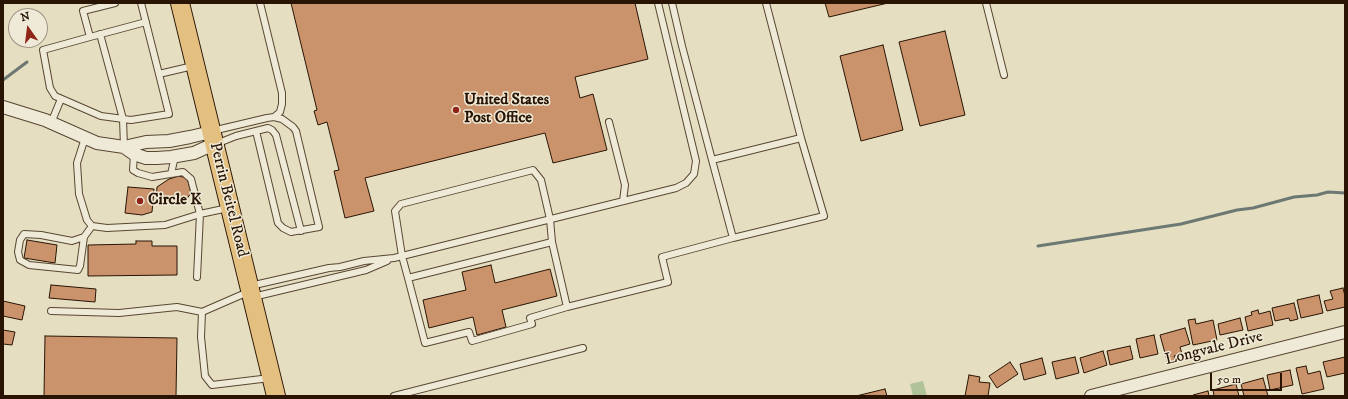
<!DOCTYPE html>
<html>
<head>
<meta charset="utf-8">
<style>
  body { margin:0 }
  #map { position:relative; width:1348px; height:399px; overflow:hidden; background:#e6dec1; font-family:"IM FELL DW Pica",serif }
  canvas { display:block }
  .frame { position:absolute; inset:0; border:4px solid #291404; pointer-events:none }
  .north { position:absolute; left:8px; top:8px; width:40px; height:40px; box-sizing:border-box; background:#efead7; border:1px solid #a09483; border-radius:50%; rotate:346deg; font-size:11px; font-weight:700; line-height:16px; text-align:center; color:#291404 }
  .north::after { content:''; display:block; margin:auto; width:14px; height:18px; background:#8f2418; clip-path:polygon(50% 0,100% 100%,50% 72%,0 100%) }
  .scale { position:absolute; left:1210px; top:373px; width:72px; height:18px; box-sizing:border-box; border:2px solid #291404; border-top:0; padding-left:5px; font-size:12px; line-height:14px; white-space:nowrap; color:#291404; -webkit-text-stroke:3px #efead7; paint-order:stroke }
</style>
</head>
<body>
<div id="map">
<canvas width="1348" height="399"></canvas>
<div class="frame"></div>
<div class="north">N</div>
<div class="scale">50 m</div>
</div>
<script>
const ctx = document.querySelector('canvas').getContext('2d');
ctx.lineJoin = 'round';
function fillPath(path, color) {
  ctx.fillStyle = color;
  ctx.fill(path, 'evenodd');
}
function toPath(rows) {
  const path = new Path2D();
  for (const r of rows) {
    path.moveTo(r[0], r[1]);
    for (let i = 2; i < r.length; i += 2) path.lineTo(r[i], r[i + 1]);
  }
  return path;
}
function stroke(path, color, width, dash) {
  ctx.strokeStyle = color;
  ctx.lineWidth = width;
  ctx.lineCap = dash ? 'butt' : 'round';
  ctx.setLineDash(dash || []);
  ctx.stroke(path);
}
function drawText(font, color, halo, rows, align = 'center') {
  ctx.font = font + ' "IM FELL DW Pica",serif';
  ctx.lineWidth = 3;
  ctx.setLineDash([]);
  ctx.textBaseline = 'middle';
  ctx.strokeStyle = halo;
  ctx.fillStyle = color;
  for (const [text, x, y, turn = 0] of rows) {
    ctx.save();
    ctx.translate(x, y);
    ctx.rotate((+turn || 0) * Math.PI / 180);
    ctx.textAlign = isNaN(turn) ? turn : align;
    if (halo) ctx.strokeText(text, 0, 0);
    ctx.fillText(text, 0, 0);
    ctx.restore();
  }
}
const green = toPath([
  [923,381,927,396,913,396,910,384]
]);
const stream = toPath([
  [3,80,27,62],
  [1038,246,1181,224,1237,210,1253,208,1294,197,1317,195,1328,192,1345,193]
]);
const building = toPath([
  [291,3,635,3,648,59,575,77,580,98,593,94,607,150,553,163,545,133,365,178,374,211,345,218,334,171,339,170,327,122,318,125,314,111,317,110,291,3],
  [825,3,888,3,829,17,825,3],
  [945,31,965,115,920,126,899,42,945,31],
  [883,45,903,130,861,141,840,56,883,45],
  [179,176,187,178,191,193,186,200,176,203,156,202,157,187,169,179,179,176],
  [128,187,154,189,152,212,142,215,125,213,128,187],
  [27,240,57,245,55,263,24,258,27,240],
  [136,241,152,241,152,246,177,246,177,275,88,276,88,245,136,244,136,241],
  [491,265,495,283,550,269,557,296,502,310,506,327,477,335,473,317,429,328,423,300,466,290,462,272,491,265],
  [51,285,96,289,95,302,49,298,51,285],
  [1343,288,1345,296,1345,307,1327,311,1324,301,1333,299,1330,291,1343,288],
  [1319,295,1323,313,1301,318,1297,300,1319,295],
  [3,301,25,306,22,320,3,316,3,301],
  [1294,303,1298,319,1290,321,1289,318,1275,321,1272,308,1294,303],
  [1258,310,1259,314,1270,311,1273,325,1248,331,1245,317,1252,315,1251,312,1258,310],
  [1240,318,1243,330,1220,335,1218,324,1240,318],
  [1195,319,1196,324,1213,320,1217,340,1193,345,1188,320,1195,319],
  [1185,328,1190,344,1180,347,1182,354,1174,356,1176,361,1168,364,1160,335,1185,328],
  [3,330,15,332,12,345,3,344,3,330],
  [1154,335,1158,354,1140,358,1136,339,1154,335],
  [45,336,177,338,176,396,44,396,45,336],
  [1130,346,1133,359,1110,365,1107,351,1130,346],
  [1103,351,1107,365,1084,373,1080,358,1103,351],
  [1075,357,1079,373,1056,379,1052,362,1075,357],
  [1345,357,1345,373,1327,377,1323,362,1345,357],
  [1042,358,1046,374,1024,380,1020,364,1042,358],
  [1010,362,1018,374,997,388,989,376,1010,362],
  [1306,366,1308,374,1320,371,1324,389,1302,394,1296,368,1306,366],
  [1290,370,1293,385,1270,390,1267,375,1290,370],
  [969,375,980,377,979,382,990,383,988,396,965,396,969,375],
  [1263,378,1268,396,1244,396,1241,384,1263,378],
  [1236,384,1239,396,1214,396,1213,390,1236,384],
  [885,389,887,396,856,396,885,389],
  [1208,391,1209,396,1193,396,1193,395,1208,391]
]);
const service = toPath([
  [115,3,83,11,90,37,43,50,50,88,55,96,101,116,131,120,169,114,159,74,193,66],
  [141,3,159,74],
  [260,3,282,93,282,104,280,112,274,117],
  [672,3,682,46,712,160,801,138,766,3],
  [986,3,1004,75],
  [100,34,123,119,124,147],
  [90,37,146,22],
  [609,122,625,185,623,201],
  [51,123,61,99],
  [212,131,267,118,274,117,282,119,293,127,296,131,319,227,291,232,283,228,278,223,256,131],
  [85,138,77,163,79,194,87,220,92,226,107,228,165,225,200,214,197,277],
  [216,144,236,136,268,128,272,130,276,135,301,231],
  [134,154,133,170,138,173,152,177,183,172,191,179,200,214,228,208],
  [171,174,175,156],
  [84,237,80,266,78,270,29,265,20,260,18,252,20,240,24,234,41,235,72,241,84,237,92,226],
  [733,238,824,216,801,138],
  [408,278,402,256,395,211,401,204,533,170,541,180,550,219,552,242],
  [250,286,329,268,340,267,364,261,394,258,676,188,686,183,694,174,696,161,658,3],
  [253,297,366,270,387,261],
  [567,307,552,242,408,278,425,343,469,332,472,341,532,324,530,318,567,307,668,282,662,257,733,238,712,160],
  [51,311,119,313,177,307,202,312,201,337,205,376,212,385,270,378],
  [202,312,248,292],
  [394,396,583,348]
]);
const minor = toPath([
  [3,107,45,120,97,143,124,147,146,142,169,141,190,137,211,132],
  [124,147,134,154,146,158,157,158,171,157,194,153,214,144],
  [1091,396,1345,332]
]);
const primary = toPath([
  [180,3,276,396]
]);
const markers = [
  [456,110,4,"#8f2418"],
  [140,201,4,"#8f2418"]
];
const poiNames = [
  ["United States",464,101],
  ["Post Office",464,119],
  ["Circle K",148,201]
];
const streetNames = [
  ["Perrin Beitel Road",228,200,76],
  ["Longvale Drive",1214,349,-14]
];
fillPath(green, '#b0c297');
stroke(stream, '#6c7872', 3);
fillPath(building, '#ca936b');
stroke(building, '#291404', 1);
stroke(service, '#584633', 8);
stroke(minor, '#584633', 14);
stroke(primary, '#291404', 20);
stroke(service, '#efead7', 6);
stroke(minor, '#efead7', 12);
stroke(primary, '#e3bf80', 18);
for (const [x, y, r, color] of markers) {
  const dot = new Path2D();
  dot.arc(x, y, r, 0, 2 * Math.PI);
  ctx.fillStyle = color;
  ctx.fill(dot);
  stroke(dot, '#efead7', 1.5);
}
drawText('bold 16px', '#291404', '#efead7', poiNames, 'left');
drawText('16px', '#291404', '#efead7', streetNames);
</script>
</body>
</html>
